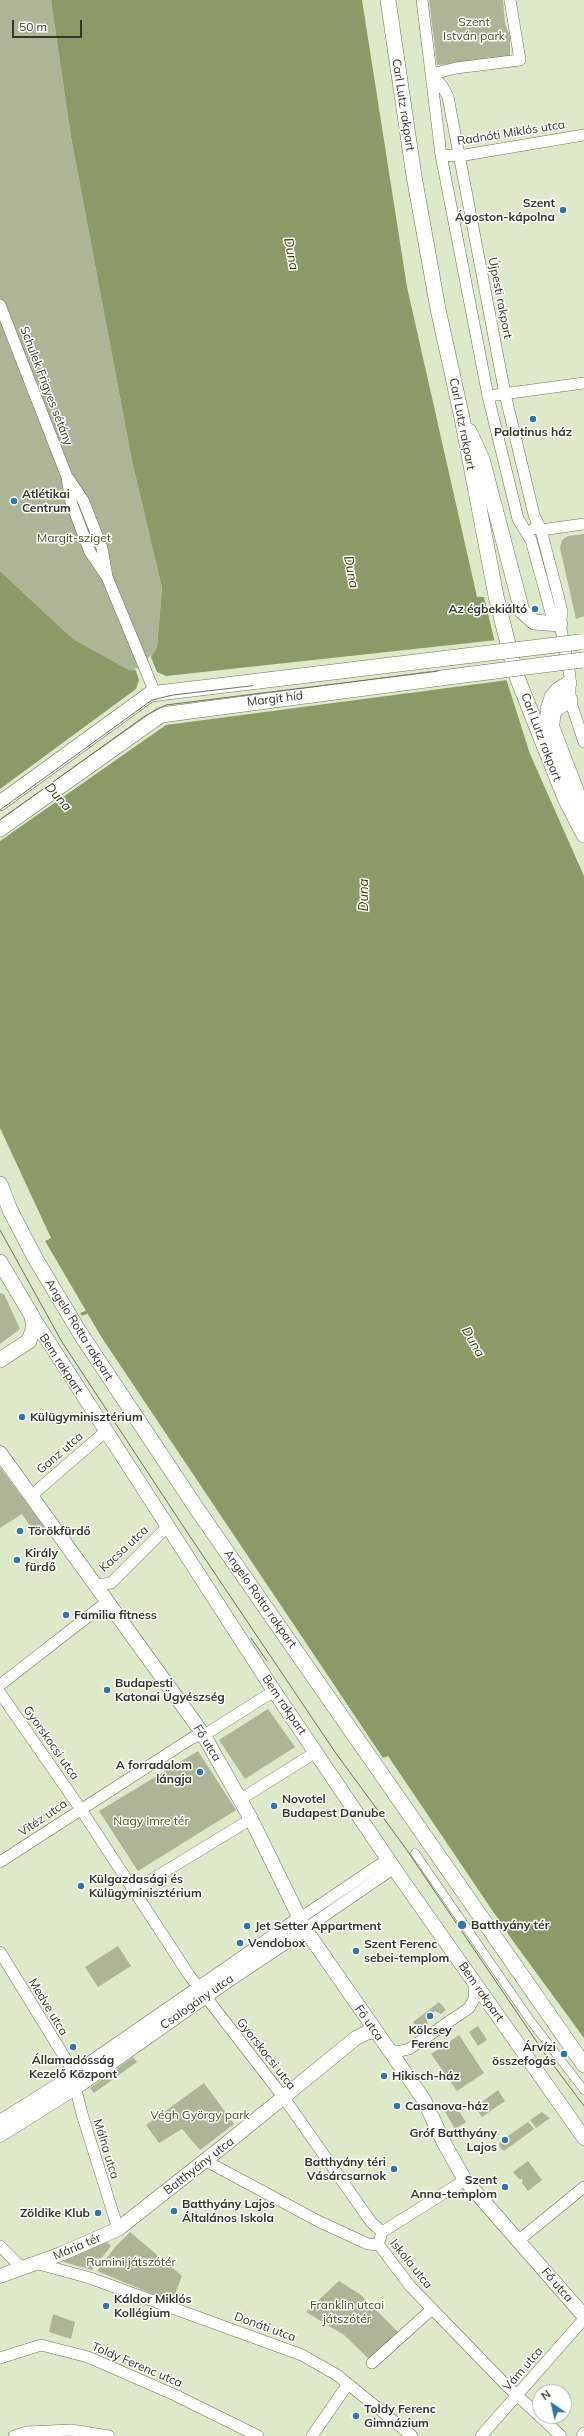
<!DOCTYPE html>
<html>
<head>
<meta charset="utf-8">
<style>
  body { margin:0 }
  #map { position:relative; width:584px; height:2436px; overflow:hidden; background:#dee9c9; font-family:Mulish,sans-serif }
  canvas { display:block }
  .north { position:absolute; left:532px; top:2384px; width:40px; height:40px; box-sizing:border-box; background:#fff; border:1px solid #adafa9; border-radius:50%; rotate:326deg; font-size:11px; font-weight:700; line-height:16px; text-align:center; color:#323629 }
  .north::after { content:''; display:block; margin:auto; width:14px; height:18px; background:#3076ab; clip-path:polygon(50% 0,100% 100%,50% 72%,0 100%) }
  .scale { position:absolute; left:12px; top:20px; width:70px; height:18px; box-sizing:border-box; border:2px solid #323629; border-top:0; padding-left:5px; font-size:12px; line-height:14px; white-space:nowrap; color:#323629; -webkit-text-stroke:3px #fff; paint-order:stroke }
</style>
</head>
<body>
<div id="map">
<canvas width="584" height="2436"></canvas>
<div class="north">N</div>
<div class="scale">50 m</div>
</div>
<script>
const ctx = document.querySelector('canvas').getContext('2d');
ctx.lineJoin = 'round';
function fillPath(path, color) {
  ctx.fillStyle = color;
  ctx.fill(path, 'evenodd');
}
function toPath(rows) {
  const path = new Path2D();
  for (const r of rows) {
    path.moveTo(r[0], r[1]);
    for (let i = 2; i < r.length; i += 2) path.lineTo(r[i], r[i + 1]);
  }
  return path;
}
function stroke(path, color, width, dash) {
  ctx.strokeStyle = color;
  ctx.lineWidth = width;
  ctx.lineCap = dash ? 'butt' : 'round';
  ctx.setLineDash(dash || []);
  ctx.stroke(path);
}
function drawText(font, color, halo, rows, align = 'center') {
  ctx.font = font + ' Mulish,sans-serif';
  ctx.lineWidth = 3;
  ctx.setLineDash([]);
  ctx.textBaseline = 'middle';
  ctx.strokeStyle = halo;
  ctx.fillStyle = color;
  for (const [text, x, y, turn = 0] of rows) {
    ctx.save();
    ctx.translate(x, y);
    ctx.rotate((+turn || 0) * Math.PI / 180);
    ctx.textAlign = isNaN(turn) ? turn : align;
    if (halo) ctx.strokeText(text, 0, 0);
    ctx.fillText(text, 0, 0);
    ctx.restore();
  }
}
const green = toPath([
  [0,0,51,0,71,137,132,461,162,588,157,647,143,671,129,670,73,639,0,571],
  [429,0,503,0,505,24,510,36,510,57,498,60,490,57,482,59,482,62,437,65],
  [584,534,584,616,576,619,560,548,562,540,568,536],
  [0,1293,4,1294,20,1329,0,1344],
  [0,1467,46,1529,37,1536,22,1514,0,1528],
  [268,1709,295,1747,245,1779,219,1740],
  [198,1751,236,1810,138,1871,99,1811],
  [118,1946,131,1966,98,1987,85,1967],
  [439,2002,446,2010,441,2014,435,2011,426,2018,428,2024,419,2030,413,2022],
  [478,2026,487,2040,478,2046,469,2032],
  [459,2035,484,2073,457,2091,431,2054],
  [133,2057,137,2062,94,2093,90,2088],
  [204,2083,234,2124,200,2150,182,2129,159,2143,146,2125],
  [498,2090,505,2101,482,2117,475,2107],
  [455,2105,466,2122,455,2129,444,2110],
  [542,2112,550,2118,536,2128,530,2120],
  [528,2122,534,2129,504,2151,500,2148,499,2143,507,2141,508,2136],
  [528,2161,542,2180,528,2191,522,2183,523,2179,519,2179,513,2172],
  [130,2232,182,2276,172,2302,97,2271,116,2246],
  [107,2242,111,2246,92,2270,64,2262,65,2260],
  [339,2281,361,2295,401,2335,371,2361,344,2335,306,2312],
  [53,2314,75,2322,71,2339,49,2332]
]);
const water = toPath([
  [51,0,362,0,407,287,477,597,484,597,496,647,530,754,584,876,584,2038,513,1941,388,1756,383,1758,102,1338,45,1241,51,1238,0,1128,0,571,73,639,129,670,143,671,157,647,162,588,132,461,71,137]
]);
const pier = toPath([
  [497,640,508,680,166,725,0,841,0,789,136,689,139,680,135,668,142,669,150,655,157,672,166,676]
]);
const stream = toPath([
  [82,1314,90,1311]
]);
const pedestrian = toPath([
  [415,1853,530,2020,584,2090]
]);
const minor = toPath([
  [422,0,441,155,488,396,518,519,531,540,551,613,560,624],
  [432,74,442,86,448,97,505,394,534,515,541,530,559,599,562,613,560,624,570,676,570,700,584,742],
  [432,74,456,68,520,60,510,0],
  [441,155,459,156,584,135],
  [0,305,67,477,71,502,90,552,107,577,155,693],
  [488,396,584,383],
  [68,478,83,500,102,548,107,577],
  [534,528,541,530,584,524],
  [32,1495,105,1432],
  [97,1585,111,1583,167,1527],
  [0,1685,108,1601],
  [0,1693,80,1808,189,1975,284,2098,371,2222,382,2232],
  [241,1799,316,1752],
  [0,1862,192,1738,209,1732,274,1691],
  [133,1891,251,1819],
  [299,1919,388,1859],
  [305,1929,394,1868],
  [0,1952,70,2066,82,2114,118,2229],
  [388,2049,396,2052,409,2049,469,2008,474,1999,475,1983],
  [206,2161,320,2222,368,2244,379,2245],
  [380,2239,382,2232,465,2180],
  [518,2241,584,2187],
  [379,2245,410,2286,506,2385,561,2436],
  [0,2246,22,2268],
  [35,2263,90,2278,302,2355,337,2375,412,2436],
  [0,2358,41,2345,88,2357,175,2395,258,2436],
  [372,2363,432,2309],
  [14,2436,27,2432,71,2430,109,2436],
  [312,2436,348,2384],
  [481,2436,584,2319],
  [582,2436,584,2433]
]);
const tertiary = toPath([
  [32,1316,274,1691,400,1877,584,2138],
  [0,1453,203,1734,251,1819,305,1929,424,2100,444,2143,465,2180,584,2316],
  [0,2122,59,2085,299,1919],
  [0,2135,75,2088,224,1983,305,1929],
  [0,2276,61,2254,118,2229,226,2144,356,2038,368,2032,375,2032]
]);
const secondary = toPath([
  [388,0,414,176,438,309,462,418,496,596,515,672,565,798,584,835],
  [469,431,482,459,522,611,534,622,560,624],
  [569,683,558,690,552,697,548,710,548,717,584,811],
  [552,723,553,713,557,708,570,700],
  [0,803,150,694,259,681],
  [0,829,161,715,441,678],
  [0,1184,10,1210,35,1258,80,1333,199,1512,584,2065],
  [0,1262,32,1316,34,1327,29,1341,0,1360]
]);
const tram = toPath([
  [0,810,152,700,173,695,506,656],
  [0,820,145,716,166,705,584,653],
  [0,1230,62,1342,185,1529,335,1752,404,1846,545,2054,584,2106],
  [251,1638,267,1661]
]);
const secondaryBridge = toPath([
  [441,678,582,660],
  [259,681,580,642]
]);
const markers = [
  [563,210,4,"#3076ab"],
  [533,419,4,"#3076ab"],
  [14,501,4,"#3076ab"],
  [535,609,4,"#3076ab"],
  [22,1417,4,"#3076ab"],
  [20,1531,4,"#3076ab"],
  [17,1560,4,"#3076ab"],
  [66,1615,4,"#3076ab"],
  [107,1690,4,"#3076ab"],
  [200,1772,4,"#3076ab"],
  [274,1806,4,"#3076ab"],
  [81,1886,4,"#3076ab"],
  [462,1925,5,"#3076ab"],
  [247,1926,4,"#3076ab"],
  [240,1943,4,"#3076ab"],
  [356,1951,4,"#3076ab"],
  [430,2016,4,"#3076ab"],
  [73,2047,4,"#3076ab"],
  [564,2054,4,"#3076ab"],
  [384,2076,4,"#3076ab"],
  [397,2106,4,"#3076ab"],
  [505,2140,4,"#3076ab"],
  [394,2169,4,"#3076ab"],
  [505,2187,4,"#3076ab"],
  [174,2211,4,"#3076ab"],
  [98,2213,4,"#3076ab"],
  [106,2306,4,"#3076ab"],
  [356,2416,4,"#3076ab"]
];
const parkNames = [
  ["Szent",474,22],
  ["István park",474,36],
  ["Margit-sziget",74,538],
  ["Nagy Imre tér",151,1821],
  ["Végh György park",200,2115],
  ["Rumini játszótér",131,2262],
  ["Franklin utcai",347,2305],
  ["játszótér",347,2319]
];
const streetNames = [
  ["Carl Lutz rakpart",403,105,81],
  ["Radnóti Miklós utca",511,133,-9],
  ["Újpesti rakpart",500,298,79],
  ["Schulek Frigyes sétány",46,386,69],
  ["Carl Lutz rakpart",462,424,79],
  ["Margit híd",275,699,-7],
  ["Carl Lutz rakpart",541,737,69],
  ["Angelo Rotta rakpart",79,1330,58],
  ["Bem rakpart",61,1364,57],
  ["Ganz utca",60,1453,-41],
  ["Kacsa utca",124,1549,-43],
  ["Angelo Rotta rakpart",260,1599,55],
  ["Bem rakpart",284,1705,56],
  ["Gyorskocsi utca",51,1743,55],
  ["Fő utca",207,1743,58],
  ["Vitéz utca",43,1818,-34],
  ["Bem rakpart",481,1992,55],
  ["Csalogány utca",197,2002,-35],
  ["Medve utca",48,2007,59],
  ["Fő utca",369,2023,55],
  ["Gyorskocsi utca",266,2054,52],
  ["Málna utca",106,2149,73],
  ["Batthyány utca",199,2166,-38],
  ["Mária tér",77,2247,-23],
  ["Iskola utca",411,2264,51],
  ["Fő utca",557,2285,49],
  ["Donáti utca",265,2327,20],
  ["Toldy Ferenc utca",137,2365,23],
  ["Vám utca",523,2369,-49]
];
const poiNames = [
  ["Szent",555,203,"right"],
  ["Ágoston-kápolna",555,217,"right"],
  ["Palatinus ház",533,432,"center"],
  ["Atlétikai",22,494],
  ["Centrum",22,508],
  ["Az égbekiáltó",527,609,"right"],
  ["Külügyminisztérium",30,1417],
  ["Törökfürdő",28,1531],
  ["Király",25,1553],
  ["fürdő",25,1567],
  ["Familia fitness",74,1615],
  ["Budapesti",115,1683],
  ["Katonai Ügyészség",115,1697],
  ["A forradalom",192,1765,"right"],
  ["lángja",192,1779,"right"],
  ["Novotel",282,1799],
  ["Budapest Danube",282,1813],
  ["Külgazdasági és",89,1879],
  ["Külügyminisztérium",89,1893],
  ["Batthyány tér",471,1925],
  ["Jet Setter Appartment",255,1926],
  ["Vendobox",248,1943],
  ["Szent Ferenc",364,1944],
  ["sebei-templom",364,1958],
  ["Kölcsey",430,2030,"center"],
  ["Ferenc",430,2044,"center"],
  ["Árvízi",556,2047,"right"],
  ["összefogás",556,2061,"right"],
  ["Államadósság",73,2060,"center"],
  ["Kezelő Központ",73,2074,"center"],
  ["Hikisch-ház",392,2076],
  ["Casanova-ház",405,2106],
  ["Gróf Batthyány",497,2133,"right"],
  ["Lajos",497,2147,"right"],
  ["Batthyány téri",386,2162,"right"],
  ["Vásárcsarnok",386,2176,"right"],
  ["Szent",497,2180,"right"],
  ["Anna-templom",497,2194,"right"],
  ["Batthyány Lajos",182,2204],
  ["Általános Iskola",182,2218],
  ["Zöldike Klub",90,2213,"right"],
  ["Káldor Miklós",114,2299],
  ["Kollégium",114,2313],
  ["Toldy Ferenc",364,2409],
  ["Gimnázium",364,2423]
];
const waterNames = [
  ["Duna",291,254,79],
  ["Duna",351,572,79],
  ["Duna",58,797,48],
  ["Duna",364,895,-90],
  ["Duna",473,1342,60]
];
fillPath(green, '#acb697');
fillPath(water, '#8a9b67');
fillPath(pier, '#dee9c9');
stroke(stream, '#8a9b67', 3);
stroke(pedestrian, '#6b7458', 9);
stroke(minor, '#6b7458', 12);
stroke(tertiary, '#6b7458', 15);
stroke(secondary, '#6b7458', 16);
stroke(pedestrian, '#fff', 8);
stroke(minor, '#fff', 11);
stroke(tertiary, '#fff', 14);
stroke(secondary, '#fff', 15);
stroke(tram, '#6b725e', 1);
stroke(secondaryBridge, '#6b7458', 16, []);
stroke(secondaryBridge, '#fff', 15);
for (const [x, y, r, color] of markers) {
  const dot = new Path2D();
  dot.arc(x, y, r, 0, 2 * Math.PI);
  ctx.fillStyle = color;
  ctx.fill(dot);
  stroke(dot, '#fff', 1.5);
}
drawText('12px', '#44541a', '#fff', parkNames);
drawText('12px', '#323629', '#fff', streetNames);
drawText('bold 12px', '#323629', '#fff', poiNames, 'left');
drawText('italic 13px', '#313f00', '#fff', waterNames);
</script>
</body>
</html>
